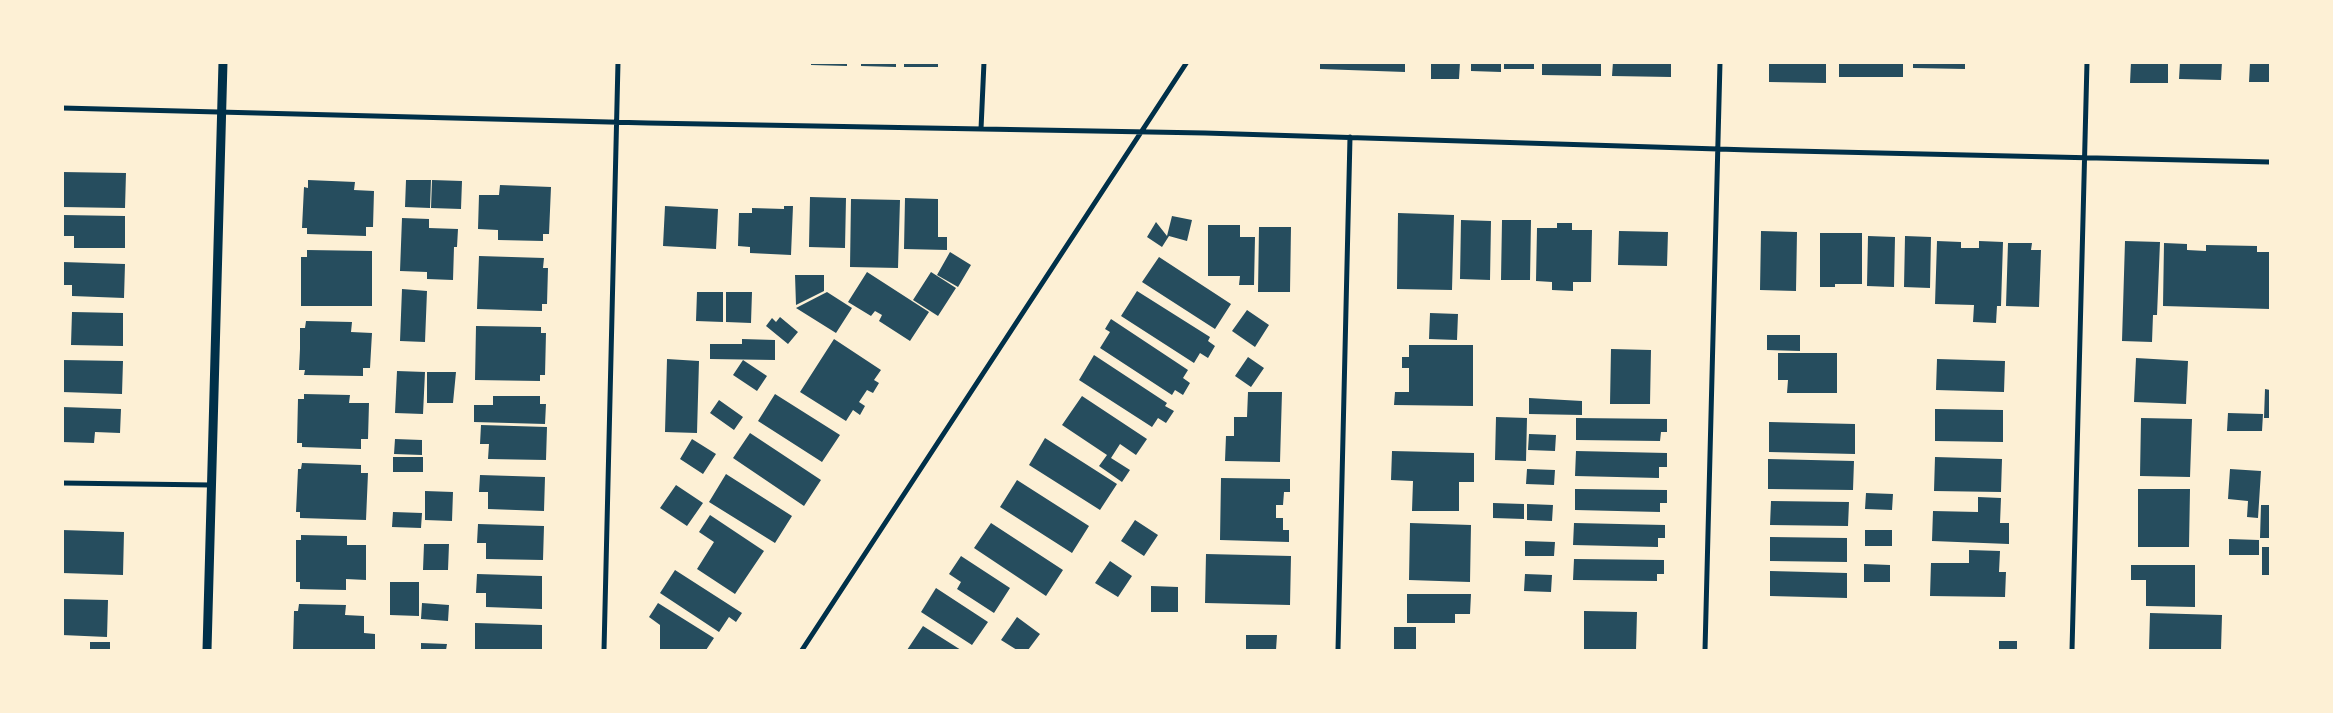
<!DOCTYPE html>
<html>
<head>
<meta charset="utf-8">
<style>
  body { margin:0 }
  #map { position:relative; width:2333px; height:713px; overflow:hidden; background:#fdf0d5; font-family:"PT Sans Narrow",sans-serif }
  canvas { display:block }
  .frame { position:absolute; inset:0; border:64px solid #fdf0d5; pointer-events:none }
</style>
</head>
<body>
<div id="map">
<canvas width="2333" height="713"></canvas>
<div class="frame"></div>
</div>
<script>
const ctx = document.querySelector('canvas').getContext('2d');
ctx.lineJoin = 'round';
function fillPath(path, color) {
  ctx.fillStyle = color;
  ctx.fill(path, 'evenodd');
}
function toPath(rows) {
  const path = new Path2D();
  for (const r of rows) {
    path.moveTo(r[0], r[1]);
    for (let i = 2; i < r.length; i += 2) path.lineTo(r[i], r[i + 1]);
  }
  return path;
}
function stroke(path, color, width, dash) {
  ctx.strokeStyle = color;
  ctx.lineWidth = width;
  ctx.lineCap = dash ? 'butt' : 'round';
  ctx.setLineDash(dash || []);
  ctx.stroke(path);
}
const building = toPath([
  [811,62,847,62,847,66,811,65],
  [861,62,896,62,896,67,861,66],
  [904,62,938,62,938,67,904,67],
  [1320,62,1405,62,1405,72,1320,69],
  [1431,62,1460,62,1459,79,1431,79],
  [1471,62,1501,62,1501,72,1471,71],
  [1504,62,1534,62,1534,69,1504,69],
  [1542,62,1601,62,1601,76,1542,75],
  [1613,62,1671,62,1671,77,1612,76],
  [1769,62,1826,62,1826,83,1769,82],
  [1839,62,1903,62,1903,77,1839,77],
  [1913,62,1965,62,1965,69,1913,68],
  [2131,62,2168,62,2168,83,2130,83],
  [2180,62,2222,62,2221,80,2179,79],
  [2250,62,2270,62,2270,82,2249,82],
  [62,172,126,173,125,208,62,207],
  [308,180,355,182,354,190,374,191,373,227,366,227,366,236,307,234,307,228,302,228,304,187,308,188],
  [406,180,431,180,430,208,405,207],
  [432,180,462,181,461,209,431,208],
  [500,185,551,187,549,234,543,234,543,241,498,240,498,230,478,229,479,195,499,195],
  [810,197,846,198,845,248,809,247],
  [905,198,938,199,938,237,947,237,947,250,904,249],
  [851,199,900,200,898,268,850,267],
  [665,206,718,209,716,249,663,246],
  [784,206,793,206,791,255,750,253,750,247,738,246,739,213,752,213,752,208,784,209],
  [1398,213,1454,215,1452,290,1397,289],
  [62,215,125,216,125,248,74,248,74,236,62,236],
  [1172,216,1192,220,1187,241,1169,236,1162,247,1147,237,1156,222,1167,236],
  [402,218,429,219,429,228,458,229,457,247,454,247,453,280,427,279,427,272,400,271],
  [1461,220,1491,221,1490,280,1460,279],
  [1502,220,1531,220,1530,280,1501,280],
  [1557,223,1572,223,1572,230,1592,230,1591,282,1573,282,1573,291,1552,290,1552,282,1536,281,1537,228,1557,228],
  [1208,225,1240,225,1240,237,1255,237,1254,285,1239,285,1240,276,1208,276],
  [1259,227,1291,227,1290,292,1258,292],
  [1619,231,1668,232,1667,266,1618,265],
  [1761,231,1797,232,1796,291,1760,290],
  [1820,233,1862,233,1862,284,1835,284,1835,287,1820,287],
  [1868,236,1895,237,1894,287,1867,286],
  [1905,236,1931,237,1930,288,1904,287],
  [1937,241,1961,242,1961,248,1979,248,1979,241,2003,242,2001,306,1997,306,1996,323,1973,322,1974,305,1935,304],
  [2125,241,2160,242,2157,315,2153,315,2152,342,2122,341],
  [2008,243,2032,243,2031,250,2041,250,2039,307,2006,306],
  [2164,243,2187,244,2187,250,2206,251,2206,245,2257,246,2257,252,2270,252,2270,309,2163,306],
  [307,250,372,251,372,306,301,306,301,257,307,257],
  [950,252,971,265,958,287,937,275],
  [479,256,544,258,543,268,548,268,547,304,542,304,542,311,477,309],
  [1159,257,1231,304,1215,329,1142,282],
  [62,262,125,264,124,298,72,296,72,285,62,285],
  [867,272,929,312,910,341,879,321,882,315,875,311,871,316,848,302],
  [931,272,956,288,938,316,913,300],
  [795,275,824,275,824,291,796,305],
  [402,289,427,291,425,342,400,341],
  [1137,291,1210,337,1208,341,1215,346,1208,358,1200,353,1194,363,1121,316],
  [697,292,723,292,723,322,696,321],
  [726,292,752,292,751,323,726,322],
  [827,292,852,308,836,333,796,308],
  [1247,310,1269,325,1255,347,1232,331],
  [72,312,123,313,123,346,71,345],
  [1430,313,1458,314,1457,340,1429,339],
  [780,317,798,332,788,344,766,326,772,318,776,322],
  [1111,319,1188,370,1183,378,1190,383,1183,395,1175,390,1172,395,1100,348,1110,332,1105,329],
  [306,321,352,322,351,332,372,333,370,368,363,368,363,376,304,375,305,370,299,370,300,349,300,328,305,328],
  [476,326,541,327,541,333,546,333,545,375,540,375,540,381,475,380],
  [1767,335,1800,335,1800,351,1767,350],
  [742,339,775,340,775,360,710,359,710,344,742,344],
  [834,339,881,370,874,380,879,383,873,393,867,390,859,402,865,406,860,415,853,410,846,421,800,392],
  [1409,345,1473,345,1473,406,1394,405,1395,392,1409,392,1409,368,1402,368,1402,357,1409,357],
  [1611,349,1651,350,1650,404,1610,404],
  [1778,353,1837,353,1837,393,1787,393,1788,380,1778,380],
  [1094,355,1167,403,1165,406,1174,411,1166,423,1158,418,1152,427,1079,380],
  [1248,357,1264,368,1251,387,1235,376],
  [2136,358,2188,361,2186,404,2134,402],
  [667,359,699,361,697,433,665,432],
  [1937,359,2005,361,2004,392,1936,390],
  [62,360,123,361,122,394,62,392],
  [743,360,767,376,757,391,733,375],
  [397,371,425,372,423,414,395,413],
  [427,372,456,372,453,403,427,403],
  [2265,389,2270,390,2270,418,2264,418],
  [1248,392,1282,392,1280,462,1225,461,1226,436,1234,436,1234,417,1247,417],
  [304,394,350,395,349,403,369,403,368,439,361,439,361,449,302,447,302,443,297,443,298,399,304,399],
  [775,394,840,435,822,462,758,421],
  [493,396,540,396,540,404,546,404,545,424,474,422,474,405,493,405],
  [1082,396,1147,439,1136,455,1120,444,1111,458,1130,470,1122,482,1099,466,1107,455,1062,425],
  [1529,398,1582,401,1582,415,1529,414],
  [719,400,743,417,734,430,710,413],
  [62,407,121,409,120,433,95,432,94,443,62,442],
  [1935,409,2003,410,2003,442,1935,441],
  [2228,413,2263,414,2262,431,2227,431],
  [1496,417,1527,418,1526,461,1495,460],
  [1576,418,1667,419,1667,432,1661,432,1660,441,1576,440],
  [2141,418,2192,419,2190,477,2140,476],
  [1769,422,1855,424,1855,454,1769,452],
  [481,425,547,427,546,460,488,459,489,444,480,444],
  [750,433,821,480,804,506,733,458],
  [1529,434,1556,435,1555,451,1528,450],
  [1045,438,1117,484,1100,510,1029,465],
  [395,439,422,440,422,455,394,454],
  [692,439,716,454,703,474,680,459],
  [1392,451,1474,453,1474,482,1459,482,1459,511,1412,511,1413,481,1391,480],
  [1576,451,1667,453,1667,467,1659,467,1659,478,1575,476],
  [393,457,423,457,423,472,393,472],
  [1935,457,2002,459,2001,492,1934,491],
  [1768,459,1854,461,1853,490,1768,489],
  [302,463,361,465,361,473,368,473,366,520,300,518,300,512,296,512,298,469,301,469],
  [1527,469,1555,470,1554,485,1526,484],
  [2230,469,2261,471,2258,518,2247,517,2248,501,2228,499],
  [726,474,792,516,775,543,709,502],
  [480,475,545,477,544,511,488,509,488,492,479,492],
  [1221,478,1290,479,1290,492,1284,492,1283,505,1276,505,1276,518,1283,518,1283,530,1289,530,1289,542,1220,540],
  [1017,480,1089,526,1072,553,1000,507],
  [676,485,703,503,687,526,660,508],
  [1575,489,1667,490,1667,503,1660,503,1660,512,1575,510],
  [2138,489,2190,489,2189,547,2138,547],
  [425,491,453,492,452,521,425,520],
  [1866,493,1893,494,1892,510,1865,509],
  [1978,497,2001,498,2000,523,2009,523,2009,544,1932,541,1933,511,1978,512],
  [1771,501,1849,502,1848,526,1770,525],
  [1493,503,1524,504,1524,519,1493,518],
  [1527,504,1553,505,1552,521,1527,520],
  [2261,505,2270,505,2270,538,2260,538],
  [393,512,422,513,421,528,392,527],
  [710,515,764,551,735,594,697,569,714,542,699,532],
  [1135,520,1158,535,1144,556,1121,541],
  [991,523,1063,570,1046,596,974,548],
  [1410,523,1471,525,1470,582,1409,580],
  [1574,523,1665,525,1665,538,1658,538,1658,547,1573,545],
  [478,524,544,526,543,560,486,559,486,543,477,543],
  [62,530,124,532,123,575,62,573],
  [1865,530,1892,530,1892,546,1865,546],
  [301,535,347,536,347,545,366,545,366,580,346,579,346,590,300,589,300,582,296,582,296,540,301,540],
  [1770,537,1847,538,1847,562,1770,561],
  [2229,539,2259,540,2259,555,2229,555],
  [1525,541,1555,542,1554,556,1525,556],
  [424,544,449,544,448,570,423,570],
  [2262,547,2270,547,2270,575,2262,575],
  [1969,550,2000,551,1999,572,2006,572,2005,597,1930,596,1931,563,1969,563],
  [1206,554,1291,556,1290,605,1205,603],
  [961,556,1010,588,994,613,957,589,961,582,949,574],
  [1574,559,1664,560,1664,574,1657,574,1657,581,1573,580],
  [1110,561,1132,576,1118,597,1095,583],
  [1864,564,1890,565,1890,582,1864,582],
  [2131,565,2195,565,2195,607,2146,606,2146,580,2131,580],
  [675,570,742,613,736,622,729,617,719,632,660,593],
  [1770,571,1847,573,1847,598,1770,596],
  [477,574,542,576,542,609,486,607,486,593,476,593],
  [1525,574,1552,575,1551,592,1524,591],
  [390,582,419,582,419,616,390,615],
  [1151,586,1178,587,1178,612,1151,612],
  [936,588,988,622,972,645,921,612],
  [1407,594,1471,594,1470,614,1455,614,1455,623,1407,623],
  [62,599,108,600,107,637,62,635],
  [422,603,449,605,448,621,421,619],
  [658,603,714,638,706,650,660,650,660,625,649,617],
  [299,604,346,605,345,615,364,616,364,633,375,634,375,650,293,650,294,611,298,611],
  [1584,611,1637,612,1636,650,1584,650],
  [2150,613,2222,615,2221,650,2149,650],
  [1017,617,1040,634,1028,650,1017,650,1001,640],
  [475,623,542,625,542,650,475,650],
  [923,626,961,650,907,650],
  [1394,627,1416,627,1416,650,1394,650],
  [1246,635,1277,635,1276,650,1246,650],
  [1999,641,2017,641,2017,650,1999,650],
  [90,642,110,642,110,650,90,650],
  [421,643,447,644,446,650,421,650]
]);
const minor = toPath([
  [62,108,648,123,1205,133,1750,150,2270,162],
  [981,129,984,62],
  [62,483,211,485],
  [604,650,618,62],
  [802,650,1187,62],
  [1338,650,1350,137],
  [1705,650,1720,62],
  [2072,650,2087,62]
]);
const tertiary = toPath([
  [207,650,223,62]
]);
fillPath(building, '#264d5e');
stroke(minor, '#003049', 5);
stroke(tertiary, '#003049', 9);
</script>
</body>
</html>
